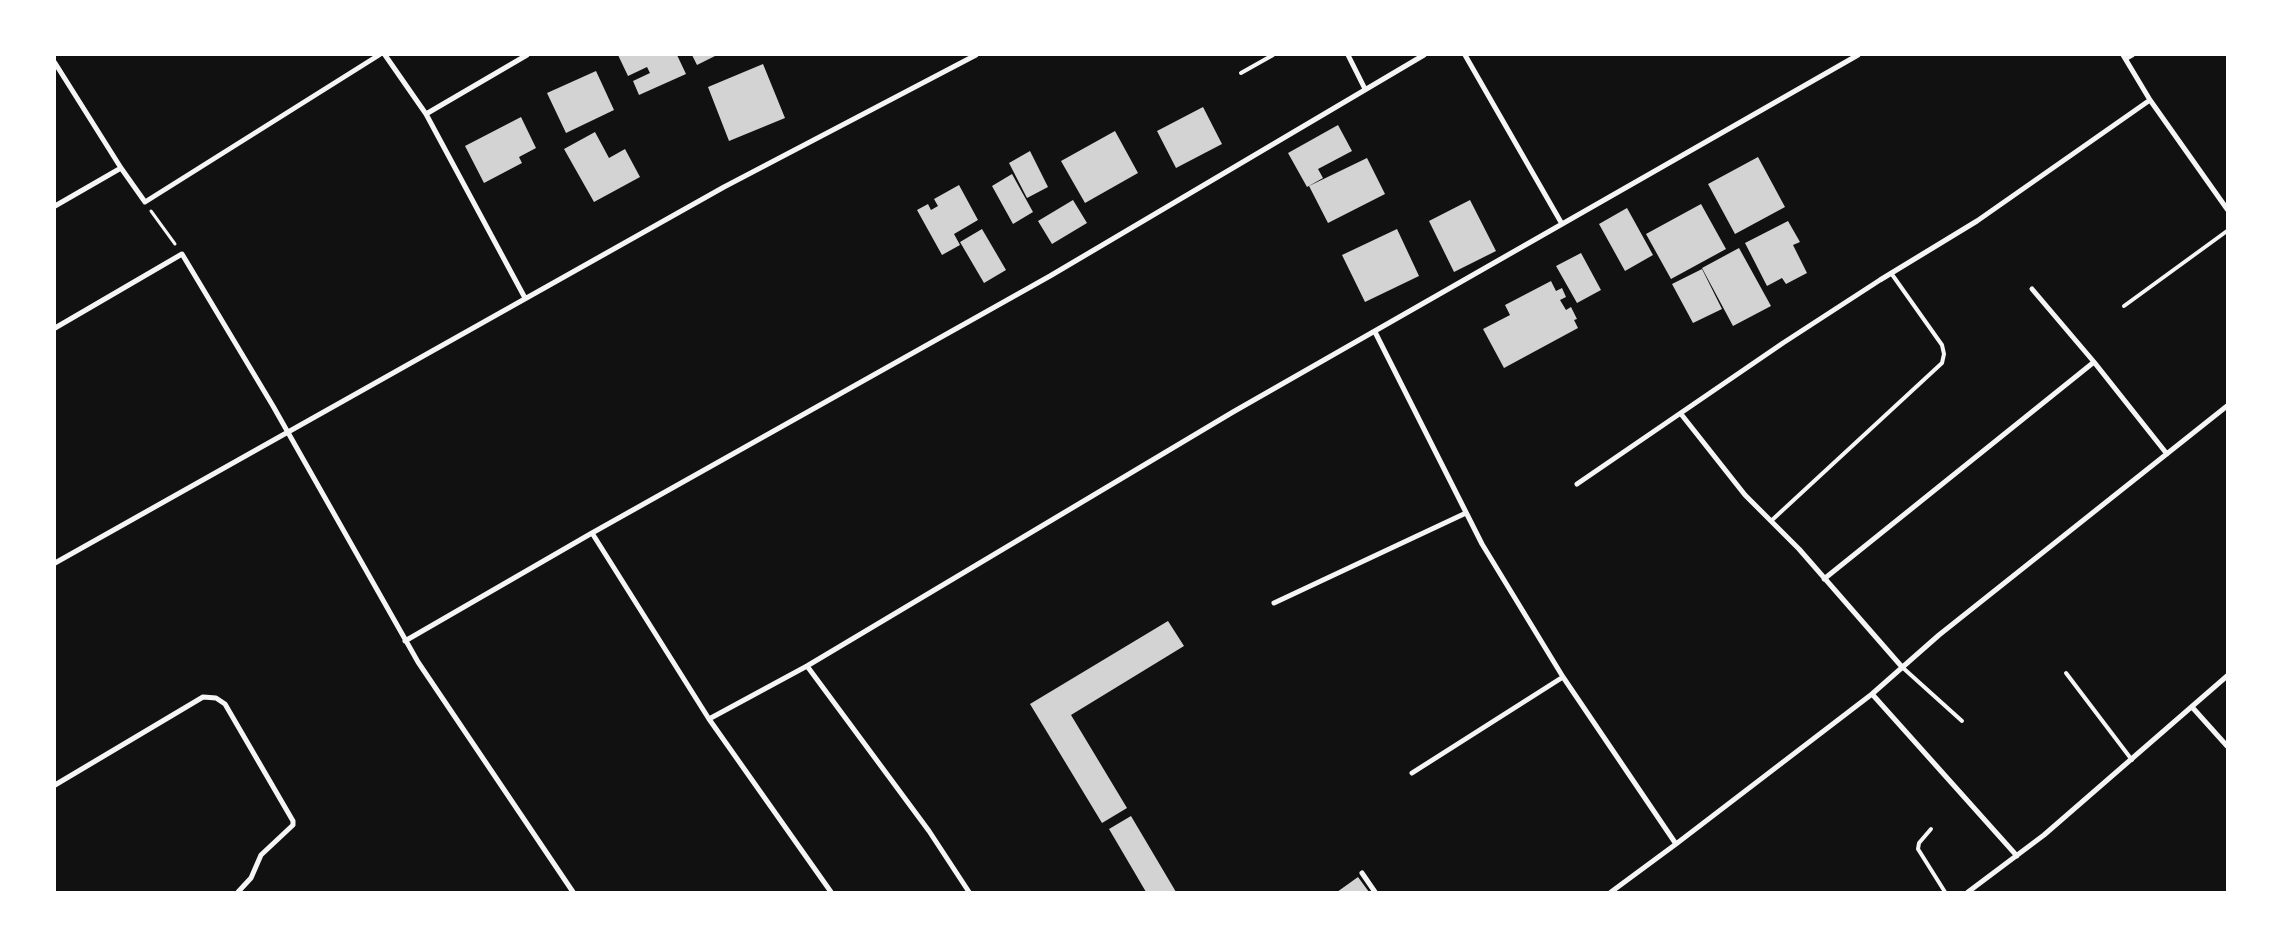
<!DOCTYPE html>
<style>
body{margin:0}
#map{position:relative;width:2282px;height:947px;overflow:hidden;background:#111;font-family:Manrope,sans-serif}
canvas{display:block}
.frame{position:absolute;inset:0;border:56px solid #fff;pointer-events:none}
</style>
<div id="map">
<canvas width="2282" height="947"></canvas>
<div class="frame"></div>
</div>
<script>
const c = document.querySelector('canvas').getContext('2d');
c.lineJoin = 'round';
function fillPath(path, color) {
  c.fillStyle = color;
  c.fill(path, 'evenodd');
}
function toPath(rows) {
  const path = new Path2D();
  for (const r of rows) {
    path.moveTo(r[0], r[1]);
    for (let i = 2; i < r.length; i += 2) path.lineTo(r[i], r[i + 1]);
  }
  return path;
}
function strokePath(path, color, width, dash) {
  c.strokeStyle = color;
  c.lineWidth = width;
  c.lineCap = dash ? 'butt' : 'round';
  c.setLineDash(dash || []);
  c.stroke(path);
}
const building = toPath([
 [618,55,677,55,686,74,639,95,633,81,650,73,647,67,628,76],
 [692,55,717,55,697,65],
 [763,64,785,118,729,141,708,87],
 [596,71,614,110,566,133,547,93],
 [1203,107,1222,144,1176,168,1157,131],
 [521,117,536,148,519,157,522,163,484,183,465,146],
 [1338,125,1352,151,1318,169,1323,178,1307,187,1288,153],
 [1115,131,1138,173,1085,203,1061,161],
 [595,132,609,158,625,149,640,177,594,202,564,149],
 [1030,151,1048,187,1027,198,1009,163],
 [1758,157,1785,207,1735,234,1708,184],
 [1367,158,1385,194,1328,223,1309,186],
 [1012,174,1033,212,1013,224,992,186],
 [959,185,978,220,954,234,960,245,942,255,917,210,928,204,931,210,938,206,934,199],
 [1073,200,1087,223,1052,244,1038,221],
 [1470,200,1496,251,1454,272,1429,221],
 [1701,204,1726,249,1671,279,1646,234],
 [1627,208,1653,255,1625,271,1599,224],
 [1788,221,1800,242,1793,245,1807,273,1786,284,1782,278,1767,286,1745,243],
 [982,229,1006,270,984,283,960,242],
 [1397,229,1419,276,1365,302,1342,255],
 [1739,248,1771,306,1733,326,1702,268],
 [1581,253,1601,290,1577,303,1556,266],
 [1702,269,1722,309,1693,323,1672,284],
 [1551,281,1556,291,1562,288,1566,297,1560,300,1566,310,1571,307,1577,319,1574,320,1578,328,1504,368,1483,329,1510,315,1505,305],
 [1168,621,1184,646,1071,715,1127,808,1102,823,1030,704],
 [1131,816,1176,892,1146,892,1109,829],
 [1358,877,1369,892,1337,892]
]);
const path = toPath([
 [151,211,175,244]
]);
const service = toPath([
 [2126,59,2133,55],
 [1241,73,1273,55],
 [2124,306,2227,231],
 [1771,521,1942,363,1944,354,1942,345,1891,273],
 [1902,667,1962,721],
 [2066,673,2132,760],
 [1931,829,1919,843,1918,849,1945,892]
]);
const minor = toPath([
 [385,55,426,114,527,55],
 [1348,55,1365,89],
 [1465,55,1562,224],
 [2123,55,2150,100,2227,209],
 [55,63,121,168,145,202,379,55],
 [426,114,525,298],
 [55,206,121,168],
 [2032,289,2094,362,2167,454],
 [55,328,182,254,273,406,418,662,573,892],
 [1375,332,1482,544,1563,677,1676,844],
 [1681,414,1745,495,1799,549,1902,667],
 [1577,484,1783,343,1880,280,1977,221,2150,100],
 [592,533,709,719,831,892],
 [55,563,724,187,976,55],
 [1824,579,2094,362],
 [1274,603,1466,513],
 [405,641,592,533,1050,276,1424,55],
 [807,666,929,831,969,892],
 [1872,694,2017,856],
 [2192,707,2227,746],
 [709,719,807,666,1233,412,1858,55],
 [1412,773,1563,677],
 [55,785,203,697,216,698,225,704,293,821,293,825,261,855,251,878,238,892],
 [1362,873,1375,892],
 [1611,892,1676,844,1872,694,1939,635,2227,406],
 [1968,892,2044,835,2227,676]
]);
fillPath(building, '#d3d3d3');
strokePath(path, '#f5f5f5', 3);
strokePath(service, '#f5f5f5', 4);
strokePath(minor, '#f5f5f5', 5);
</script>
